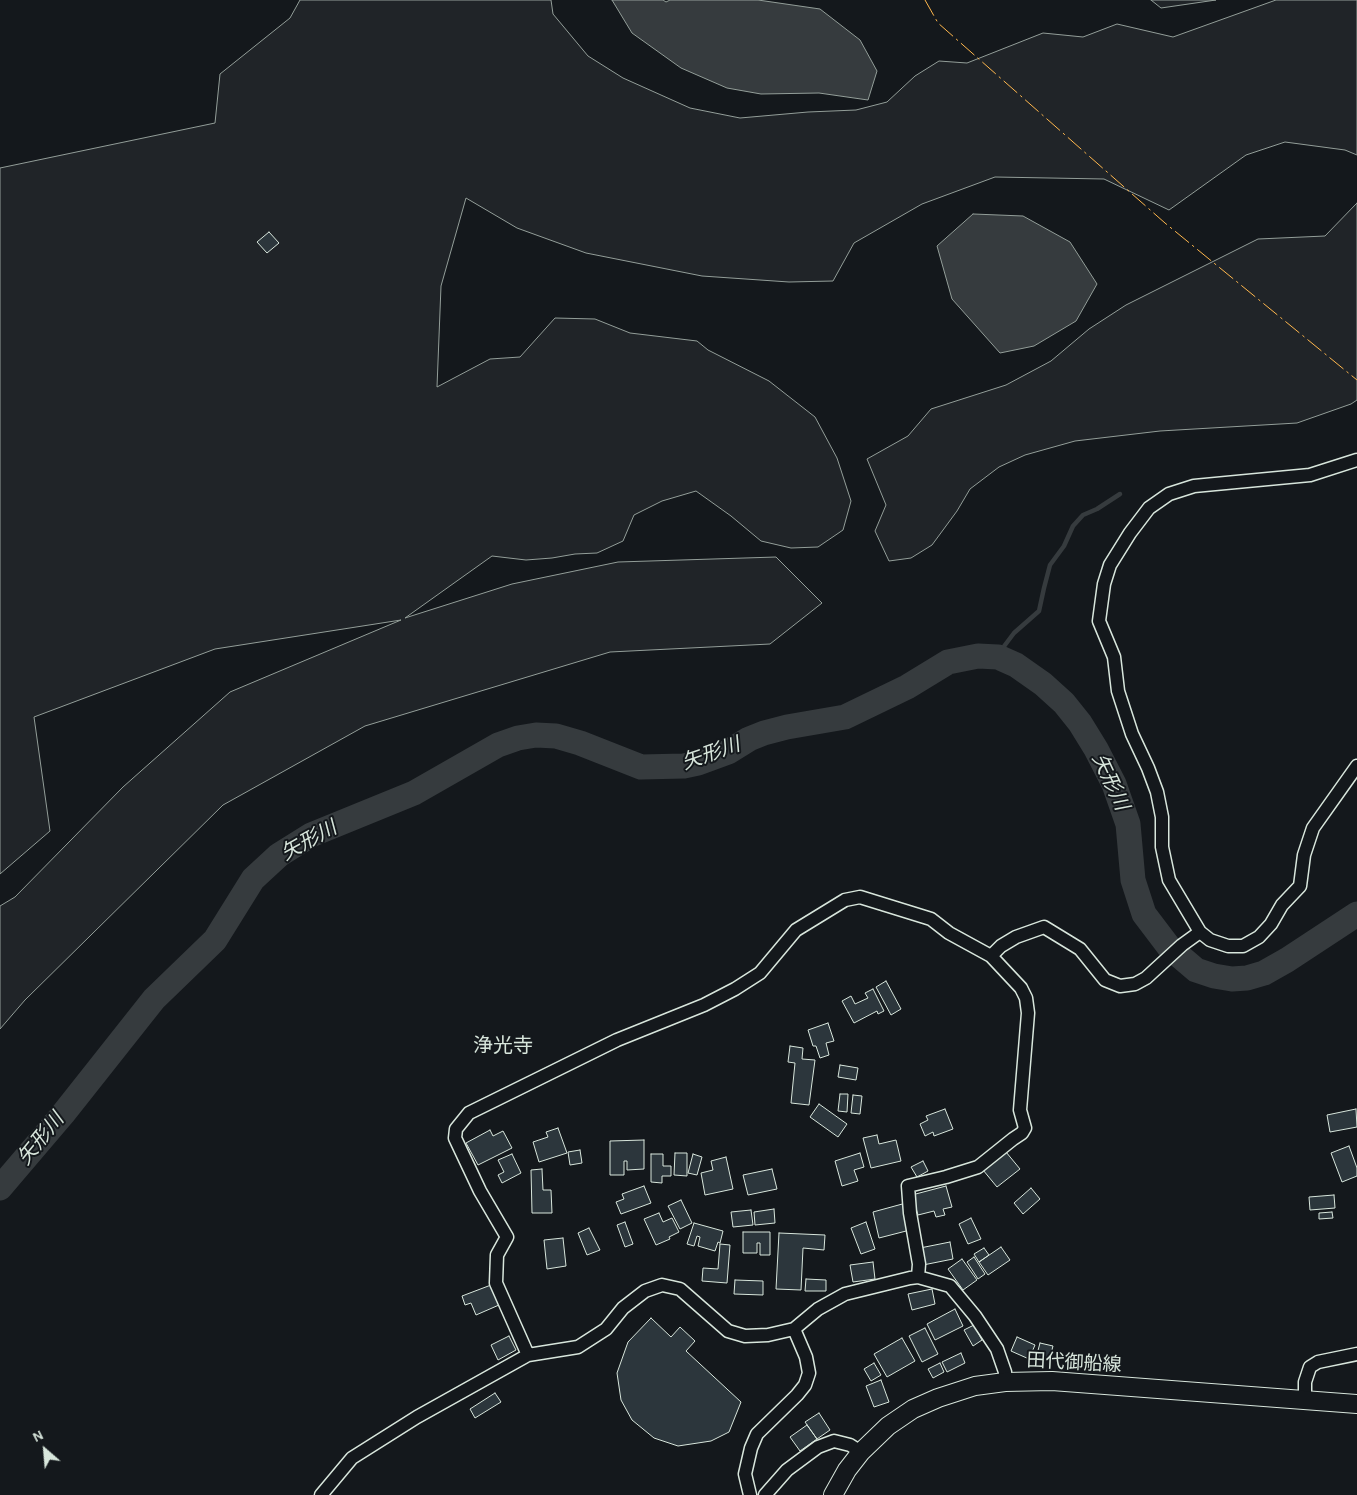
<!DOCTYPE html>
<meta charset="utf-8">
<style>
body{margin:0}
#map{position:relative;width:1357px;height:1495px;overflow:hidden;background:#14181c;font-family:Karla,sans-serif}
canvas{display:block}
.north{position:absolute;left:20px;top:1425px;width:50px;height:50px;-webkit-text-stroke:4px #14181c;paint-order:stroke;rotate:333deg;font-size:14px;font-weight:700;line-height:20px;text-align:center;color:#d8e6dc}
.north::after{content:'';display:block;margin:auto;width:18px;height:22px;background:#d8e6dc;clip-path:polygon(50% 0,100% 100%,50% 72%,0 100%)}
</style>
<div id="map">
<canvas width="1357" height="1495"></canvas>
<div class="north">N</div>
</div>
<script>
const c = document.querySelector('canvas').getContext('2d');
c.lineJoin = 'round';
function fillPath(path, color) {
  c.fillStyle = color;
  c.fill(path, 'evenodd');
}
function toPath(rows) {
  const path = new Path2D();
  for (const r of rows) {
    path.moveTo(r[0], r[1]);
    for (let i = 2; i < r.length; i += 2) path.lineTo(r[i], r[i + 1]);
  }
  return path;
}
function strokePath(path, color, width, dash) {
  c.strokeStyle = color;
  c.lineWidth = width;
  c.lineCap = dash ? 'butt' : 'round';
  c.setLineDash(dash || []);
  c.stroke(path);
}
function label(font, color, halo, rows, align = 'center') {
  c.font = font + ' Karla,"Noto Sans JP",sans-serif';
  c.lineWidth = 4;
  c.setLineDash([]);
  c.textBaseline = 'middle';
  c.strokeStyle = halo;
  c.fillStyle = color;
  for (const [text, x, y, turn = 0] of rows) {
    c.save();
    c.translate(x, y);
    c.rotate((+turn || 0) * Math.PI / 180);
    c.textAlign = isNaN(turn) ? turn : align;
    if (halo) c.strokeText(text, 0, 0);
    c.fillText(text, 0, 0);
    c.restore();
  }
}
const green = toPath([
 [300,0,551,0,553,14,588,56,623,78,690,108,740,118,808,112,856,110,887,102,915,76,939,61,967,63,1043,33,1083,37,1117,24,1173,37,1276,0,1357,0,1357,155,1345,150,1285,142,1246,155,1169,210,1104,179,995,177,922,204,854,243,833,281,789,282,702,276,586,253,517,228,466,198,441,286,437,387,490,359,520,357,555,318,595,319,630,333,697,341,708,350,769,381,815,417,837,458,851,501,843,530,818,547,791,548,761,541,731,516,696,491,662,501,634,515,623,541,597,553,575,554,552,558,526,560,492,556,405,618,512,584,618,562,776,557,822,603,770,644,610,652,365,726,223,805,25,1000,0,1029,0,906,15,897,123,787,230,692,401,620,215,649,34,717,50,831,0,874,0,168,215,123,220,74,290,18,300,0],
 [1151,0,1216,0,1161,8,1151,0],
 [1357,203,1357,400,1351,404,1297,423,1160,431,1075,441,1025,455,999,467,970,489,957,511,932,545,911,558,889,561,875,531,886,505,867,459,908,436,931,409,1006,385,1051,361,1089,329,1126,305,1258,239,1325,236,1357,203]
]);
const water = toPath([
 [612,0,663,0,666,2,670,0,758,0,820,9,860,40,877,71,868,100,819,93,761,94,727,88,681,68,632,33,612,0],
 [973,214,1023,216,1070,242,1097,284,1076,321,1034,346,1000,353,952,299,937,246,973,214]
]);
const stream = toPath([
 [998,657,1002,649,1014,633,1039,611,1044,588,1050,565,1064,546,1073,526,1083,515,1097,509,1120,494]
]);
const river = toPath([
 [0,1188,63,1114,154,999,215,940,253,879,279,855,311,835,414,793,498,745,518,738,536,735,556,736,580,743,641,767,684,766,698,763,728,752,749,739,764,733,787,727,845,717,907,687,948,662,978,656,998,657,1016,665,1043,684,1064,703,1080,723,1096,749,1114,784,1128,824,1133,880,1144,914,1169,947,1196,970,1214,976,1232,979,1247,978,1264,973,1287,960,1357,914]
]);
const building = toPath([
 [269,232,279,243,267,253,257,242,269,232],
 [886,981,901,1009,891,1015,876,987,886,981],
 [873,989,884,1011,878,1014,877,1011,854,1023,842,1001,851,996,855,1004,868,998,865,993,873,989],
 [828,1023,834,1041,826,1043,829,1055,820,1058,816,1046,813,1046,808,1030,828,1023],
 [790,1046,803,1048,802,1059,815,1060,809,1105,791,1103,795,1063,788,1062,790,1046],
 [840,1065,858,1068,856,1080,838,1077,840,1065],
 [840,1094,848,1094,847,1112,838,1111,840,1094],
 [853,1095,862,1096,860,1114,851,1113,853,1095],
 [819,1104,847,1124,838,1137,810,1117,819,1104],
 [945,1109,953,1129,934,1136,933,1132,925,1136,920,1124,928,1120,926,1116,945,1109],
 [1356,1109,1357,1127,1330,1132,1327,1115,1356,1109],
 [558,1128,567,1153,539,1162,533,1142,548,1137,546,1132,558,1128],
 [490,1130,493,1136,503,1131,512,1148,478,1165,466,1143,490,1130],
 [877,1135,879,1144,896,1140,901,1161,871,1168,863,1138,877,1135],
 [644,1140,644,1169,627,1170,627,1161,624,1161,624,1175,610,1175,610,1141,644,1140],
 [1349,1146,1357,1168,1357,1176,1342,1182,1331,1153,1349,1146],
 [580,1150,582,1163,570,1165,568,1152,580,1150],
 [1006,1152,1020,1169,997,1187,983,1170,1006,1152],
 [675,1153,687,1153,687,1176,674,1175,675,1153],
 [860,1153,864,1167,854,1170,858,1181,842,1186,835,1161,860,1153],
 [512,1154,521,1173,502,1183,498,1175,504,1172,498,1160,512,1154],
 [651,1154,663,1154,663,1166,671,1166,671,1176,662,1176,662,1183,651,1182,651,1154],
 [693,1154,702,1157,697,1175,688,1173,693,1154],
 [726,1157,733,1189,705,1195,701,1173,713,1170,711,1161,726,1157],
 [923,1161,928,1171,917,1177,911,1167,923,1161],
 [542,1169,543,1190,551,1190,552,1213,532,1213,531,1170,542,1169],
 [772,1169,777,1189,748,1195,743,1175,772,1169],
 [644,1186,651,1203,621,1214,616,1202,624,1199,622,1194,644,1186],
 [946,1186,952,1207,943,1209,945,1215,936,1217,934,1211,918,1215,912,1195,946,1186],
 [1031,1188,1040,1199,1023,1214,1014,1203,1031,1188],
 [1334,1195,1335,1208,1310,1210,1309,1197,1334,1195],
 [681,1200,692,1223,680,1229,668,1206,681,1200],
 [906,1203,910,1230,879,1238,873,1212,906,1203],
 [774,1209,775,1223,755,1225,754,1212,774,1209],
 [751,1210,753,1225,733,1227,731,1212,751,1210],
 [1332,1212,1333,1218,1319,1219,1319,1213,1332,1212],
 [659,1213,663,1222,672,1218,679,1232,669,1237,670,1239,656,1245,644,1219,659,1213],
 [971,1218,981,1239,968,1244,959,1224,971,1218],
 [625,1222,633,1244,625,1247,617,1225,625,1222],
 [866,1222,875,1249,861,1254,851,1228,866,1222],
 [694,1223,723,1231,720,1243,718,1242,715,1251,698,1246,700,1237,697,1236,694,1246,687,1244,694,1223],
 [589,1228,600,1250,587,1255,578,1233,589,1228],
 [743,1232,770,1232,770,1255,760,1255,760,1243,757,1243,757,1253,743,1253,743,1232],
 [779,1233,825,1235,824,1250,803,1248,801,1290,776,1289,779,1233],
 [563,1238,566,1266,547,1269,544,1240,563,1238],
 [950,1242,953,1259,923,1265,920,1248,950,1242],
 [720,1244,730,1245,727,1283,702,1281,703,1268,718,1269,720,1244],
 [1001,1247,1010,1260,988,1275,979,1262,1001,1247],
 [984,1248,989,1255,979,1262,974,1254,984,1248],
 [974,1257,985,1274,978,1279,967,1262,974,1257],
 [962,1259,977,1280,963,1290,948,1269,962,1259],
 [873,1262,875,1279,853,1282,850,1265,873,1262],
 [806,1279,826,1280,826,1291,805,1291,806,1279],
 [735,1280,763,1281,763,1295,734,1294,735,1280],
 [491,1285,499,1305,476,1315,471,1303,465,1305,462,1296,491,1285],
 [932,1289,935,1304,912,1310,908,1294,932,1289],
 [955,1309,963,1326,935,1340,927,1324,955,1309],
 [651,1318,671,1337,680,1327,695,1341,686,1351,741,1402,729,1432,711,1441,678,1446,654,1438,632,1420,621,1400,617,1373,628,1342,651,1318],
 [974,1325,982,1340,973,1346,964,1330,974,1325],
 [925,1328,938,1354,922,1362,909,1336,925,1328],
 [509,1336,516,1350,498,1360,491,1345,509,1336],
 [1017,1337,1035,1345,1029,1359,1011,1351,1017,1337],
 [902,1338,915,1361,887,1377,874,1354,902,1338],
 [1040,1343,1053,1346,1049,1361,1036,1358,1040,1343],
 [961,1353,965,1363,947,1372,942,1362,961,1353],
 [874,1363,881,1375,871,1381,864,1369,874,1363],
 [940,1363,944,1372,933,1378,928,1369,940,1363],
 [881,1380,889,1402,874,1407,866,1386,881,1380],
 [495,1393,501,1402,475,1418,470,1409,495,1393],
 [819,1413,830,1430,817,1439,805,1422,819,1413],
 [807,1425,817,1439,800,1451,790,1437,807,1425]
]);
const street = toPath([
 [1357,460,1310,475,1194,486,1169,494,1149,508,1130,533,1110,565,1104,584,1099,621,1114,657,1118,691,1132,734,1148,768,1157,792,1162,817,1162,847,1169,880,1200,932,1210,940,1228,946,1243,946,1259,937,1271,924,1282,905,1300,886,1304,855,1313,828,1357,766],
 [991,956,1001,946,1016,937,1044,927,1080,949,1105,980,1120,986,1135,984,1146,978,1182,945,1200,932],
 [528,1355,496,1283,497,1255,507,1237,480,1191,455,1138,456,1129,469,1113,617,1040,704,1005,735,989,760,973,796,930,845,900,860,897,931,919,949,933,991,956,1021,988,1026,998,1028,1013,1020,1110,1025,1128,1022,1133,1013,1139,978,1167,946,1177,908,1186,910,1213,919,1264,918,1277],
 [1305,1400,1305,1382,1310,1367,1318,1362,1357,1354],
 [321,1495,352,1458,417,1417,528,1355,578,1347,606,1329,623,1308,645,1291,662,1285,680,1289,728,1331,745,1336,768,1335,794,1329,818,1309,845,1294,910,1278,918,1277,950,1286,975,1316,997,1349,1005,1372,1005,1382],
 [750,1495,745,1474,751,1448,757,1434,797,1395,805,1385,809,1373,806,1357,794,1329],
 [765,1495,787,1470,818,1447,834,1441,850,1445,861,1452]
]);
const secondary = toPath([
 [833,1495,847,1470,861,1452,888,1426,913,1409,938,1398,975,1386,1005,1382,1052,1381,1357,1404]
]);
const power = toPath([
 [925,0,938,23,1165,223,1357,380]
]);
const streetNames = [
 ["田代御船線",1074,1363,3]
];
const waterNames = [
 ["矢形川",711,754,-19],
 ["矢形川",1110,782,65],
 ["矢形川",309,841,-29],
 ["矢形川",41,1139,-51]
];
const neighbourhoodNames = [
 ["浄光寺",503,1046]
];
fillPath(green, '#202428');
strokePath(green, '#939e99', 1);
fillPath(water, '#363b3e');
strokePath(water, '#939e99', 1);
strokePath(stream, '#363b3e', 4.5);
strokePath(river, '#363b3e', 25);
fillPath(building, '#2c363c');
strokePath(building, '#d8e6dc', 1);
strokePath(street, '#d8e6dc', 15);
strokePath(secondary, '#d8e6dc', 20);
strokePath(street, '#14181c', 12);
strokePath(secondary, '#14181c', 18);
strokePath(power, '#ffb74d', 1, [18, 4, 2.5, 4]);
label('19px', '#d8e6dc', '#14181c', streetNames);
label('italic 20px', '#d8e6dc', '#14181c', waterNames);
label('20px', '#d8e6dc', '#14181c', neighbourhoodNames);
</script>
